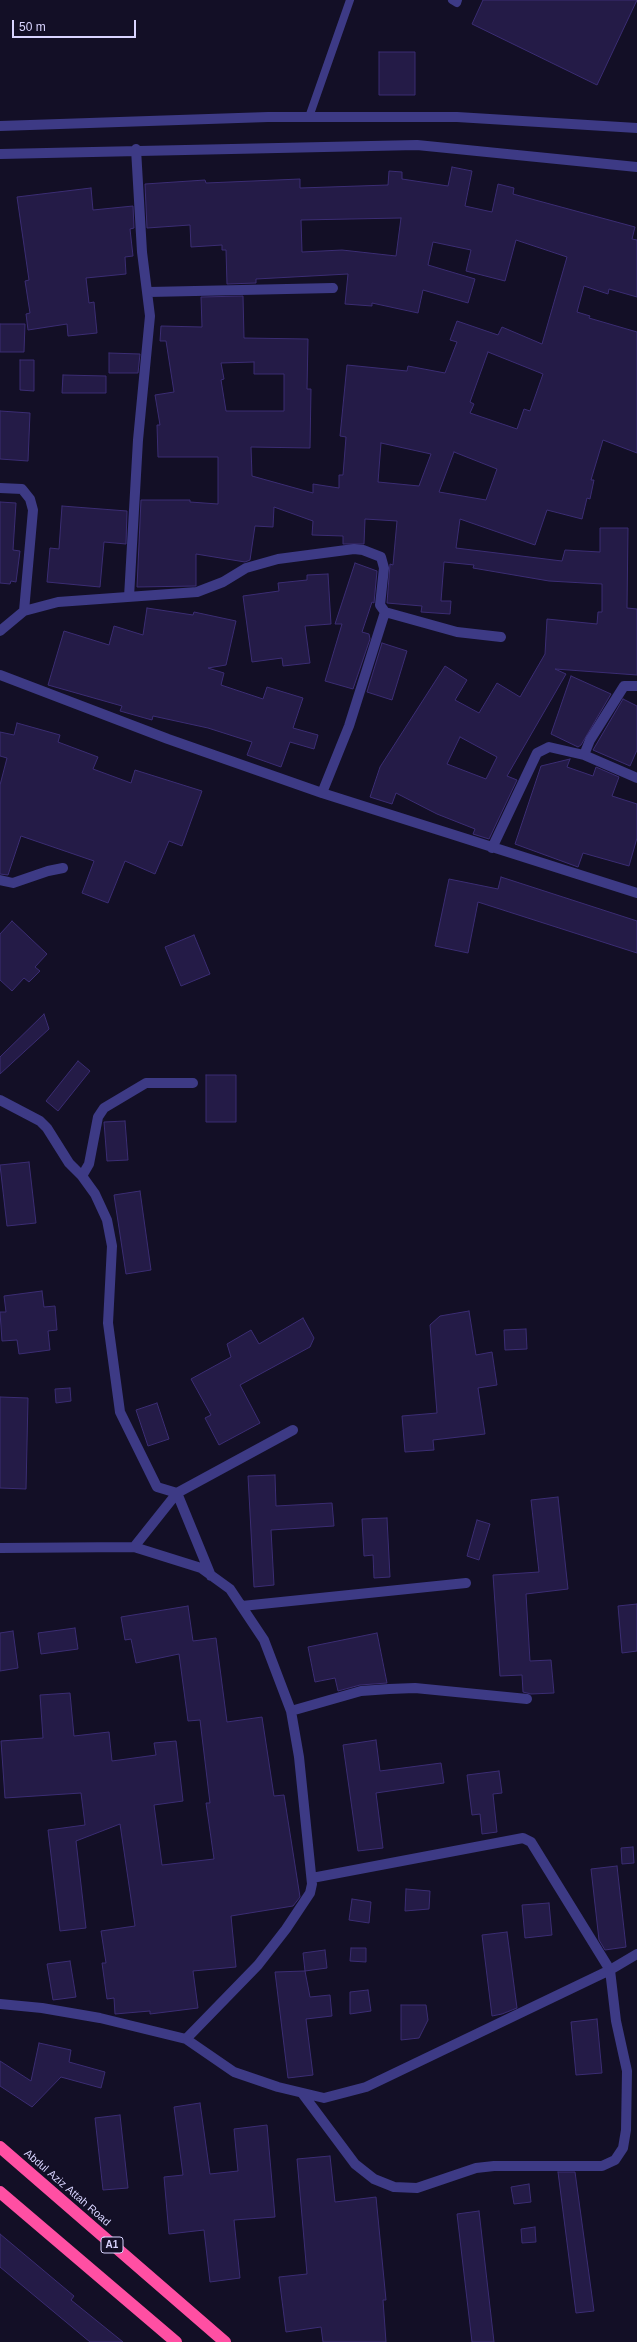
<!DOCTYPE html>
<style>
body{margin:0}
#map{position:relative;width:637px;height:2342px;overflow:hidden;background:#130f26;font-family:Helvetica,sans-serif}
canvas{display:block}
.scale{position:absolute;left:12px;top:20px;width:124px;height:18px;box-sizing:border-box;border:2px solid #d9d4ff;border-top:0;padding-left:5px;font-size:12px;line-height:14px;white-space:nowrap;color:#d9d4ff;-webkit-text-stroke:3px #130f26;paint-order:stroke}
</style>
<div id="map">
<canvas width="637" height="2342"></canvas>
<div class="scale">50 m</div>
</div>
<script>
const c = document.querySelector('canvas').getContext('2d');
c.lineJoin = 'round';
function fillPath(path, color) {
  c.fillStyle = color;
  c.fill(path, 'evenodd');
}
function toPath(rows) {
  const path = new Path2D();
  for (const r of rows) {
    path.moveTo(r[0], r[1]);
    for (let i = 2; i < r.length; i += 2) path.lineTo(r[i], r[i + 1]);
  }
  return path;
}
function strokePath(path, color, width, dash) {
  c.strokeStyle = color;
  c.lineWidth = width;
  c.lineCap = dash ? 'butt' : 'round';
  c.setLineDash(dash || []);
  c.stroke(path);
}
function label(font, color, halo, rows, align = 'center') {
  c.font = font + ' Helvetica,sans-serif';
  c.lineWidth = 3;
  c.setLineDash([]);
  c.textBaseline = 'middle';
  c.strokeStyle = halo;
  c.fillStyle = color;
  for (const [text, x, y, turn = 0] of rows) {
    c.save();
    c.translate(x, y);
    c.rotate((+turn || 0) * Math.PI / 180);
    c.textAlign = isNaN(turn) ? turn : align;
    if (halo) c.strokeText(text, 0, 0);
    c.fillText(text, 0, 0);
    c.restore();
  }
}
const building = toPath([
 [483,0,637,0,597,85,472,24,483,0],
 [379,52,415,52,415,95,379,95,379,52],
 [452,167,472,171,465,206,492,212,498,184,514,188,513,194,635,227,632,239,637,240,637,297,609,289,608,294,584,286,577,312,590,316,589,318,637,332,637,453,603,440,591,480,594,480,590,499,587,498,582,519,547,510,535,545,460,519,456,548,562,561,565,550,600,552,600,528,628,528,627,608,637,609,637,675,555,669,566,674,507,776,517,780,489,839,473,834,475,829,437,814,396,793,392,804,370,797,380,767,445,666,467,680,455,700,479,713,497,683,520,697,545,654,547,619,597,624,598,612,602,612,602,584,549,581,473,568,474,565,444,562,441,601,451,601,450,614,421,612,422,606,387,603,390,564,393,565,397,521,365,519,364,544,343,544,343,536,312,535,313,521,274,507,273,527,255,526,250,560,245,562,196,554,196,586,137,587,141,500,190,500,190,502,218,504,218,457,158,457,157,425,160,425,155,395,174,392,166,341,160,341,161,326,202,327,201,297,243,296,244,338,308,339,307,389,311,389,310,448,251,447,252,476,313,493,313,484,339,488,339,475,343,475,346,437,340,436,347,365,407,371,408,366,445,373,457,342,450,340,457,321,498,335,502,327,542,344,567,257,516,240,505,281,466,271,471,250,433,242,428,265,475,279,468,303,423,290,418,313,372,303,372,306,345,304,348,274,256,279,256,283,227,284,226,250,222,250,222,245,191,247,190,225,147,228,145,184,205,180,206,183,300,179,300,188,388,185,389,171,402,172,402,179,448,186,452,167],
 [401,218,396,256,342,250,302,252,301,220,401,218],
 [488,352,543,374,530,411,524,409,517,429,470,413,474,404,470,402,488,352],
 [254,362,254,374,284,374,284,411,226,411,221,380,224,379,221,363,254,362],
 [381,443,431,454,419,486,378,482,381,443],
 [454,452,497,469,486,500,439,492,454,452],
 [460,737,497,757,486,779,447,764,460,737],
 [91,188,93,210,133,206,134,228,130,229,133,256,125,257,126,274,86,278,89,303,94,302,97,333,68,336,67,324,28,330,26,314,30,313,25,281,29,280,17,197,91,188],
 [0,324,25,324,24,352,0,352,0,324],
 [109,353,140,354,138,373,109,373,109,353],
 [20,360,34,360,34,391,20,390,20,360],
 [63,375,106,376,106,393,62,393,63,375],
 [0,411,30,413,28,461,0,459,0,411],
 [0,502,16,503,13,550,20,551,16,582,11,581,10,584,0,583,0,502],
 [62,506,127,511,126,544,104,542,100,587,47,582,50,548,59,549,62,506],
 [355,563,377,571,374,603,372,602,362,632,369,634,370,639,353,689,325,681,342,624,335,624,355,563],
 [328,574,331,624,305,626,310,663,283,666,282,658,252,662,243,596,279,591,278,583,307,580,307,575,328,574],
 [147,608,193,615,194,612,236,621,226,665,208,668,224,673,221,685,263,699,267,687,303,698,293,728,318,735,314,749,290,742,281,767,247,755,252,742,208,728,153,716,152,720,120,711,122,706,48,685,64,631,109,645,114,626,143,635,147,608],
 [382,643,407,651,392,700,367,692,382,643],
 [571,676,611,694,581,745,578,747,551,734,571,676],
 [623,699,637,706,637,750,630,766,593,750,623,699],
 [17,723,60,735,58,742,98,757,93,769,131,783,135,770,202,791,182,846,169,841,155,874,125,861,108,903,82,893,94,861,21,836,8,875,0,874,0,785,7,758,0,756,0,732,14,735,17,723],
 [570,759,567,767,593,776,596,767,619,777,612,796,637,804,637,838,629,866,583,853,578,867,515,844,541,766,570,759],
 [501,877,637,921,637,953,478,902,468,953,435,946,449,879,498,889,501,877],
 [12,921,47,954,35,967,40,971,29,982,24,978,12,991,0,980,0,934,12,921],
 [194,935,210,974,181,986,165,947,194,935],
 [44,1014,49,1029,0,1074,0,1057,44,1014],
 [78,1061,90,1071,58,1111,46,1101,78,1061],
 [206,1075,236,1075,236,1122,206,1122,206,1075],
 [125,1121,128,1160,107,1161,104,1122,125,1121],
 [29,1162,36,1223,7,1226,0,1165,29,1162],
 [140,1191,151,1270,126,1274,114,1195,140,1191],
 [42,1291,44,1307,55,1306,57,1330,48,1331,50,1350,19,1354,17,1340,2,1341,0,1312,6,1312,4,1296,42,1291],
 [469,1311,476,1355,492,1352,497,1385,478,1388,485,1434,433,1440,434,1450,405,1452,402,1416,437,1413,430,1325,440,1316,469,1311],
 [303,1318,314,1338,310,1347,240,1385,260,1423,219,1445,205,1418,211,1415,191,1379,231,1357,227,1344,251,1330,259,1344,303,1318],
 [526,1329,527,1349,505,1350,504,1330,526,1329],
 [70,1388,71,1401,56,1403,55,1389,70,1388],
 [0,1397,28,1398,26,1489,0,1488,0,1397],
 [157,1403,169,1439,148,1446,136,1410,157,1403],
 [275,1475,276,1506,332,1503,334,1526,271,1530,274,1585,254,1587,248,1476,275,1475],
 [558,1497,568,1589,526,1594,530,1661,551,1660,554,1693,531,1694,523,1692,522,1675,500,1676,493,1575,539,1572,531,1500,558,1497],
 [387,1518,390,1577,374,1578,373,1555,364,1556,362,1519,387,1518],
 [477,1520,490,1524,479,1560,467,1556,477,1520],
 [637,1604,637,1651,622,1653,618,1606,637,1604],
 [188,1606,193,1641,216,1638,227,1722,262,1717,274,1796,284,1795,300,1897,293,1906,231,1916,236,1967,193,1971,198,2008,150,2014,150,2011,115,2014,114,1998,107,1999,102,1963,106,1963,101,1931,135,1926,120,1824,76,1841,86,1928,60,1931,48,1830,85,1825,81,1793,5,1798,1,1741,43,1738,40,1695,70,1693,74,1736,109,1732,112,1761,156,1755,154,1743,176,1741,183,1801,154,1805,162,1865,214,1859,206,1803,210,1803,200,1720,188,1721,179,1654,136,1663,131,1639,125,1640,121,1617,188,1606],
 [75,1628,78,1649,41,1654,38,1633,75,1628],
 [13,1631,18,1668,0,1671,0,1633,13,1631],
 [377,1633,387,1683,360,1685,338,1691,335,1678,315,1682,308,1647,377,1633],
 [376,1740,380,1771,441,1763,444,1783,376,1793,383,1848,358,1851,343,1745,376,1740],
 [499,1771,502,1793,493,1794,497,1832,482,1834,480,1814,472,1815,467,1775,499,1771],
 [633,1847,634,1863,622,1864,621,1848,633,1847],
 [617,1866,626,1947,605,1950,599,1940,591,1869,617,1866],
 [406,1889,430,1891,429,1909,405,1911,406,1889],
 [352,1899,371,1902,369,1923,349,1920,352,1899],
 [549,1903,552,1935,525,1938,522,1905,549,1903],
 [507,1932,517,2008,502,2014,492,2016,482,1935,507,1932],
 [351,1948,366,1948,366,1962,350,1961,351,1948],
 [325,1950,327,1968,305,1971,303,1953,325,1950],
 [70,1961,76,1997,53,2000,47,1964,70,1961],
 [305,1971,310,1997,330,1995,332,2016,306,2019,313,2075,288,2078,275,1972,305,1971],
 [368,1990,371,2011,350,2014,350,1992,368,1990],
 [401,2005,426,2005,428,2020,419,2038,401,2040,401,2005],
 [597,2019,602,2073,576,2075,571,2022,597,2019],
 [39,2043,71,2050,69,2062,105,2072,101,2088,61,2077,32,2107,0,2086,0,2061,31,2081,39,2043],
 [200,2103,210,2174,238,2171,234,2129,267,2125,275,2217,234,2220,240,2278,210,2282,204,2230,169,2234,164,2177,183,2175,174,2107,200,2103],
 [120,2115,128,2188,103,2190,95,2118,120,2115],
 [330,2156,335,2202,376,2197,386,2300,383,2300,386,2342,323,2342,321,2327,286,2332,279,2277,307,2274,297,2159,330,2156],
 [558,2172,575,2172,594,2311,576,2313,558,2172],
 [529,2184,531,2202,514,2204,511,2187,529,2184],
 [479,2211,494,2342,472,2342,457,2214,479,2211],
 [535,2227,536,2242,522,2243,521,2229,535,2227],
 [0,2234,74,2296,71,2300,123,2342,90,2342,0,2267,0,2234]
]);
const lane = toPath([
 [452,0,457,3,458,0],
 [309,117,350,0]
]);
const street = toPath([
 [0,126,268,117,457,117,637,128],
 [0,154,417,145,637,167],
 [149,292,333,288],
 [0,488,22,489,30,499,33,510,24,611],
 [129,597,138,440,150,316,142,252,136,149],
 [0,631,24,611,58,602,197,592,223,582,246,568,278,559,354,549,363,550,381,557,384,568,380,605,385,612,457,632,501,637],
 [0,675,168,739,322,793,637,893],
 [584,755,637,778],
 [322,793,349,726,385,612],
 [492,848,537,753,549,747,584,755,590,740,624,686,637,686],
 [0,880,13,883,48,871,63,868],
 [0,1100,40,1121,47,1128,69,1163,82,1176,95,1194,107,1220,112,1246,108,1323,120,1412,157,1487,177,1493],
 [82,1176,89,1164,98,1117,104,1108,146,1083,193,1083],
 [177,1493,211,1576],
 [134,1547,177,1493,293,1430],
 [0,1548,134,1547,201,1568,230,1589,264,1640,291,1711,299,1757,312,1884,310,1893,286,1929,258,1965,186,2039],
 [242,1606,466,1583],
 [291,1711,361,1691,389,1689,415,1688,527,1699],
 [0,2004,42,2008,100,2018,186,2039,234,2072,278,2087,324,2098,366,2087,610,1970,637,1954],
 [302,2093,355,2164,374,2179,394,2187,417,2188,476,2168,494,2166,602,2166,615,2160,623,2148,626,2130,627,2071,616,2021,610,1970,531,1842,523,1838,312,1878]
]);
const highway = toPath([
 [0,2147,225,2342],
 [0,2192,176,2342]
]);
const shields = [
 [112,2245,22]
];
const shieldNames = [
 ["A1",112,2245]
];
const streetNames = [
 ["Abdul Aziz Attah Road",67,2188,41]
];
fillPath(building, '#241b47');
strokePath(building, '#3b2d73', 1);
strokePath(lane, '#3d3a85', 8);
strokePath(street, '#3d3a85', 10);
strokePath(highway, '#ff4fa3', 12);
for (const [x, y, w] of shields) {
  const box = new Path2D();
  box.roundRect(x - w / 2, y - 8, w, 16, 3);
  c.fillStyle = '#130f26';
  c.fill(box);
  strokePath(box, '#d9d4ff', 1);
}
label('bold 10px', '#d9d4ff', null, shieldNames);
label('11px', '#d9d4ff', '#130f26', streetNames);
</script>
